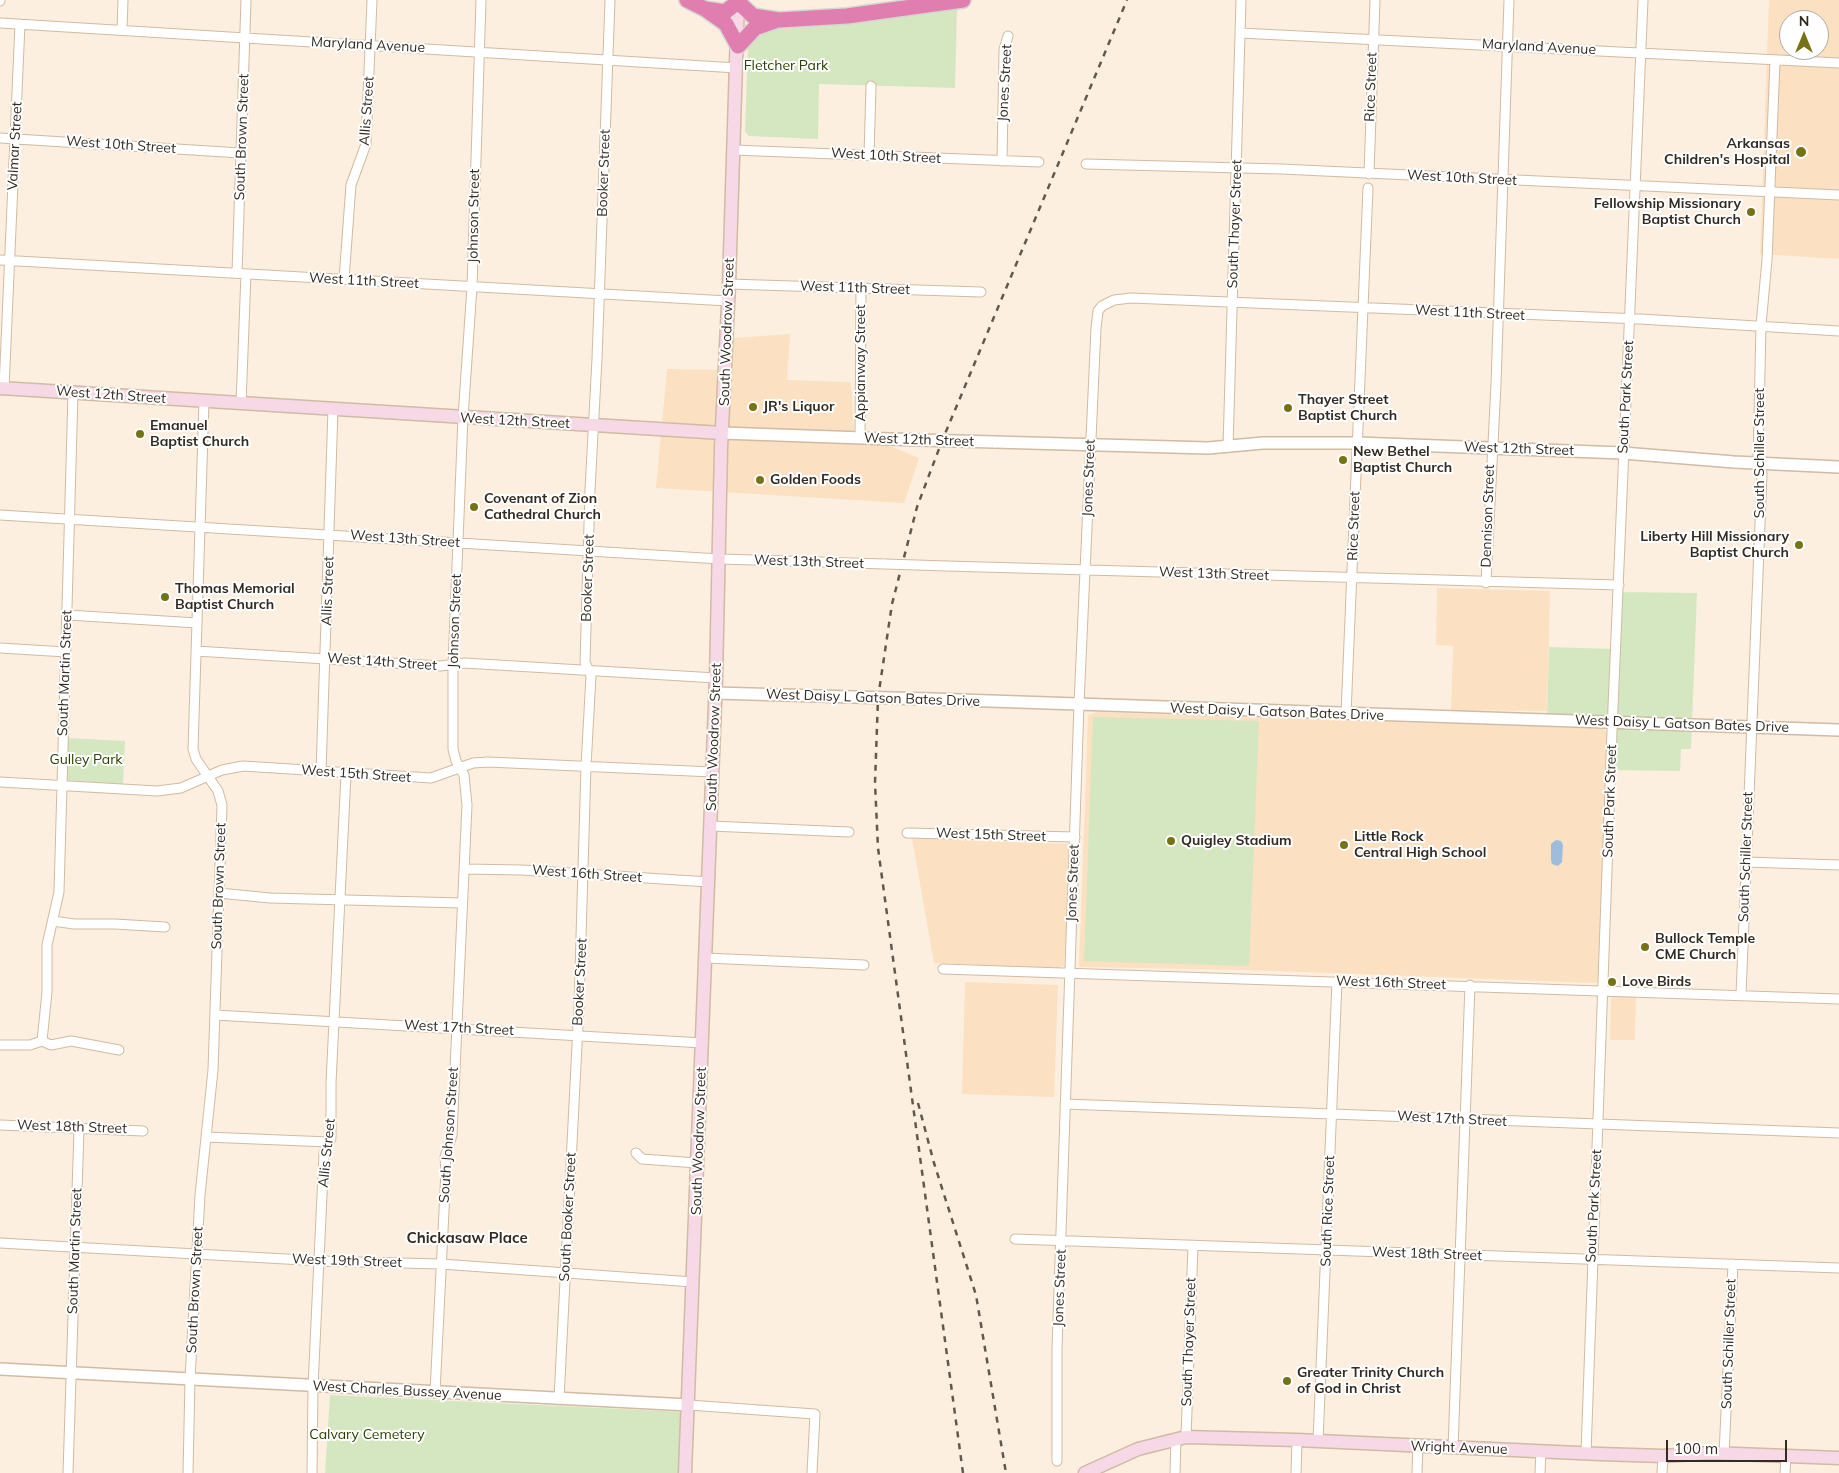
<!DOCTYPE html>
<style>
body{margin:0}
#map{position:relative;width:1839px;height:1473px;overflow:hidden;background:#fcefe0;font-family:Mulish,sans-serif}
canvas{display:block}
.north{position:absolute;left:1779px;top:10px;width:50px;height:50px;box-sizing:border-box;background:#fff;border:1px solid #adaaa7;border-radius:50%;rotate:0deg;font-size:14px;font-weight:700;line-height:20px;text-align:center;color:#332b22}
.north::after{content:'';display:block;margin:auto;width:18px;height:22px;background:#767316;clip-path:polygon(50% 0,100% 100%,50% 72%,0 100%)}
.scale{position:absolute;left:1666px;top:1440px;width:121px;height:22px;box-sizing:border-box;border:2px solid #332b22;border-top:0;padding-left:6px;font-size:15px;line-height:18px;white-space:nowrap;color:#332b22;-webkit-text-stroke:4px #fff;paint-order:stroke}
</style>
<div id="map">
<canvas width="1839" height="1473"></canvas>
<div class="north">N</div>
<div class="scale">100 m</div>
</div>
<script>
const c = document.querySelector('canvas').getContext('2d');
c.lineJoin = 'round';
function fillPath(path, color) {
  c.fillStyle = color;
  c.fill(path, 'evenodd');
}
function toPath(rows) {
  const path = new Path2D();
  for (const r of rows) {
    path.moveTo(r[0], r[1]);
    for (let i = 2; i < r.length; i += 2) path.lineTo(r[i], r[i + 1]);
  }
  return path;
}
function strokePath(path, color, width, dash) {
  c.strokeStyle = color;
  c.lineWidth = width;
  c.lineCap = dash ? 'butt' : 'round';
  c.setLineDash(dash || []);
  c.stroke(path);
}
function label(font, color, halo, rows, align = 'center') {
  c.font = font + ' Mulish,sans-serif';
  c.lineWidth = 4;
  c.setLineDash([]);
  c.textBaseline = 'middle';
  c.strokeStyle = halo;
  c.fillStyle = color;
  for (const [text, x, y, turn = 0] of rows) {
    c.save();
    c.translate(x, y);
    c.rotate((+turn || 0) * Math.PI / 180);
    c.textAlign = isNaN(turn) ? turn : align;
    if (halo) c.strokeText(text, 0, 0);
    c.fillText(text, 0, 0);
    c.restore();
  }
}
const built = toPath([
 [1769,0,1839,0,1839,259,1760,254],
 [1789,20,1819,20,1819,50,1789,50],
 [790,334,787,380,851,382,854,431,919,458,904,503,656,488,667,369,731,370,733,338],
 [1437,588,1550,591,1547,711,1451,710,1453,646,1436,645],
 [1098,712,1545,727,1547,720,1549,727,1603,729,1607,732,1607,744,1598,982,1595,983,1248,970,1079,967,1088,715],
 [912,838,1068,844,1068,909,1064,966,1058,968,934,963],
 [965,982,1058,985,1054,1097,962,1094],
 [1613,996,1636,997,1635,1040,1610,1040,1611,999]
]);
const green = toPath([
 [957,8,955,88,819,84,818,139,749,136,745,132,748,44,765,30,811,27],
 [1619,592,1697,593,1691,749,1681,749,1680,771,1611,770,1612,722,1547,720,1549,647,1616,649],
 [1093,717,1259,721,1249,966,1084,961],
 [66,738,125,741,123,784,65,780],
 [330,1395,684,1412,679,1473,325,1473]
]);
const water = toPath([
 [1556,840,1561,841,1563,845,1562,862,1558,866,1552,864,1551,860,1551,844]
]);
const minor = toPath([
 [0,1,0,0],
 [0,23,737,68],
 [122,30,123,0],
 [1240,33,1839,63],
 [0,138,241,153],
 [734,150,1039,162],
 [869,155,871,86],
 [1002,161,1004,50,1008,36],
 [1086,164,1281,169,1839,195],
 [1369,174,1375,0],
 [0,260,728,301],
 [237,273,246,0],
 [344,279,351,185,366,144,372,0],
 [729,284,981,292],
 [4,388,20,24],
 [241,404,246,274],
 [860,438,861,288],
 [1228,447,1241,0],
 [0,515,720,559,885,564],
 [947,566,1619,585],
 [1486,583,1496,384,1509,0],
 [68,615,197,623],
 [0,648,66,652],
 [196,651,440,666,464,663,716,678],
 [1346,714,1368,188],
 [321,772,333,409],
 [0,782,157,791,181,788,222,770,243,766,431,778,473,763,488,762,713,772],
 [711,826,849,832],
 [907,833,1075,837],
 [1746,862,1839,865],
 [464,869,522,870,709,882],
 [219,893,270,898,462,903],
 [53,921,74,924,115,924,165,927],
 [706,958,864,965],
 [943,969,1839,999],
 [1741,995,1762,474,1758,463,1761,325,1767,260,1775,61],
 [215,1015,703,1043],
 [42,1041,47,992,47,945,59,892,73,393],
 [0,1045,30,1045,42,1041,51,1045,71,1041,119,1050],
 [1065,1104,1839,1133],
 [0,1125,143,1131],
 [206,1137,329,1142],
 [636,1153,642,1159,697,1163],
 [1015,1239,1839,1268],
 [0,1243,321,1261,441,1264,693,1282],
 [435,1392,446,1171,445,1157,452,1135,467,805,464,775,456,761,453,749,453,665,463,417,472,287,481,0],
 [559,1399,579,1006,586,766,591,676,585,662,590,490,597,359,610,0],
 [689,1405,815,1414,812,1473],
 [1186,1437,1193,1246],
 [1318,1441,1337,981],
 [1453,1448,1470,985],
 [1586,1453,1612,731,1643,0],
 [1724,1454,1733,1264],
 [1057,1461,1057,1349,1079,704,1096,328,1098,311,1102,306,1114,300,1131,298,1640,319,1839,331],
 [68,1473,79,1129],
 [188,1473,190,1379,200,1195,213,1070,222,805,218,791,196,759,193,749,204,401],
 [312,1473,313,1386,324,1153,331,1138,331,1083,346,774],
 [1175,1473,1176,1439],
 [1296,1473,1297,1440],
 [1417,1473,1418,1446],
 [1540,1473,1541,1451],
 [1662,1473,1663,1456],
 [1785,1473,1786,1456]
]);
const tertiary = toPath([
 [722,433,919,440],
 [994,442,1208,448,1263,443,1358,443,1623,453,1734,462,1839,467],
 [716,693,853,697],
 [931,699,1839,730],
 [0,1369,689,1405]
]);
const secondary = toPath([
 [0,388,722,433],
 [685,1473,716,678,721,448,729,284,738,0],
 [1085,1473,1138,1449,1186,1437,1297,1440,1600,1454,1663,1456,1710,1453,1839,1458]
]);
const motorway = toPath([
 [687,0,705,9,726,24,738,46,755,28,775,21],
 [705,9,725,12,738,2,753,16,779,20,847,16,963,0]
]);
const rail = toPath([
 [918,1103,934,1163,976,1295,1006,1473],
 [963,1473,878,848,875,783,878,698,892,604,917,507,942,441,1127,0]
]);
const minorBridge = toPath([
 [885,564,947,566]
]);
const tertiaryBridge = toPath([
 [919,440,994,442],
 [853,697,931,699]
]);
const markers = [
 [1801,152,6,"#767316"],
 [1751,212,5,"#767316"],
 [753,407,5,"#767316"],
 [1288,408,5,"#767316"],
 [140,434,5,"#767316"],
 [1343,460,5,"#767316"],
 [760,480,5,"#767316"],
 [474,507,5,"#767316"],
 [1799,545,5,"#767316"],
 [165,597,5,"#767316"],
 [1171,841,5,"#767316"],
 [1344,845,5,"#767316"],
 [1645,947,5,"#767316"],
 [1612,982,5,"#767316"],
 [1287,1381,5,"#767316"]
];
const streetNames = [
 ["Maryland Avenue",368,45,3],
 ["Maryland Avenue",1539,47,3],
 ["Jones Street",1005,83,-87],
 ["Rice Street",1371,87,-88],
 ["Allis Street",367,111,-86],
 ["South Brown Street",242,137,-88],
 ["West 10th Street",121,145,4],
 ["Valmar Street",15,146,-87],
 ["West 10th Street",886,156,3],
 ["Booker Street",604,173,-88],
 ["West 10th Street",1462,178,3],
 ["Johnson Street",474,216,-89],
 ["South Thayer Street",1235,224,-88],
 ["West 11th Street",364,281,3],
 ["West 11th Street",855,288,2],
 ["West 11th Street",1470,313,3],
 ["South Woodrow Street",727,332,-88],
 ["Appianway Street",861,363,-90],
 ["West 12th Street",111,395,4],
 ["South Park Street",1626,397,-87],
 ["West 12th Street",515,421,3],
 ["West 12th Street",919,440,2],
 ["West 12th Street",1519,449,2],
 ["South Schiller Street",1760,453,-90],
 ["Jones Street",1089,478,-88],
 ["Dennison Street",1488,516,-88],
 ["Rice Street",1354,526,-88],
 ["West 13th Street",405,539,4],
 ["West 13th Street",809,562,2],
 ["West 13th Street",1214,574,2],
 ["Booker Street",588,578,-88],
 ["Allis Street",328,591,-88],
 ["Johnson Street",455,621,-88],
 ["West 14th Street",382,662,4],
 ["South Martin Street",65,673,-88],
 ["West Daisy L Gatson Bates Drive",873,698,2],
 ["West Daisy L Gatson Bates Drive",1277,712,2],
 ["West Daisy L Gatson Bates Drive",1682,724,2],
 ["South Woodrow Street",714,737,-88],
 ["West 15th Street",356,774,4],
 ["South Park Street",1610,801,-88],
 ["West 15th Street",991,835,2],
 ["South Schiller Street",1746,857,-88],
 ["West 16th Street",587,874,4],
 ["Jones Street",1073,883,-88],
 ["South Brown Street",219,886,-88],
 ["Booker Street",580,982,-87],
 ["West 16th Street",1391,983,2],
 ["West 17th Street",459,1028,3],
 ["West 17th Street",1452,1119,3],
 ["West 18th Street",72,1127,2],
 ["South Johnson Street",449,1135,-86],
 ["South Woodrow Street",699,1141,-88],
 ["Allis Street",327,1153,-84],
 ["South Park Street",1594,1206,-87],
 ["South Rice Street",1328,1211,-88],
 ["South Booker Street",568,1217,-87],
 ["South Martin Street",75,1251,-88],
 ["West 18th Street",1427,1254,2],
 ["West 19th Street",347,1261,2],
 ["Jones Street",1060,1288,-88],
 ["South Brown Street",195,1290,-87],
 ["South Thayer Street",1189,1342,-88],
 ["South Schiller Street",1729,1344,-88],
 ["West Charles Bussey Avenue",407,1391,3],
 ["Wright Avenue",1459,1448,2]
];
const parkNames = [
 ["Fletcher Park",786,66],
 ["Gulley Park",86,760],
 ["Calvary Cemetery",367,1435]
];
const poiNames = [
 ["Arkansas",1790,144,"right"],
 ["Children's Hospital",1790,160,"right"],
 ["Fellowship Missionary",1741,204,"right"],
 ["Baptist Church",1741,220,"right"],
 ["Thayer Street",1298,400],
 ["Baptist Church",1298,416],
 ["JR's Liquor",763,407],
 ["Emanuel",150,426],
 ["Baptist Church",150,442],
 ["New Bethel",1353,452],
 ["Baptist Church",1353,468],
 ["Golden Foods",770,480],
 ["Covenant of Zion",484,499],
 ["Cathedral Church",484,515],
 ["Liberty Hill Missionary",1789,537,"right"],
 ["Baptist Church",1789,553,"right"],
 ["Thomas Memorial",175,589],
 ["Baptist Church",175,605],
 ["Little Rock",1354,837],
 ["Central High School",1354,853],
 ["Quigley Stadium",1181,841],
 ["Bullock Temple",1655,939],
 ["CME Church",1655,955],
 ["Love Birds",1622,982],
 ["Greater Trinity Church",1297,1373],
 ["of God in Christ",1297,1389]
];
const neighbourhoodNames = [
 ["Chickasaw Place",467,1238]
];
fillPath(built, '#fbe0c1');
fillPath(green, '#d4e7c1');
fillPath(water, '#9ebdde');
strokePath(minor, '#d0bba3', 11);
strokePath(tertiary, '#d0bba3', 14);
strokePath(secondary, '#d0bba3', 15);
strokePath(motorway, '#d6d5d3', 18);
strokePath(minor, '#fff', 9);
strokePath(tertiary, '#fff', 11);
strokePath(secondary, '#f6d8e7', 12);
strokePath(motorway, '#e07eaf', 15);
strokePath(rail, '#61584e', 2.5, [6, 6]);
strokePath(minorBridge, '#d0bba3', 11, []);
strokePath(tertiaryBridge, '#d0bba3', 14, []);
strokePath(minorBridge, '#fff', 9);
strokePath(tertiaryBridge, '#fff', 11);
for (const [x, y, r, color] of markers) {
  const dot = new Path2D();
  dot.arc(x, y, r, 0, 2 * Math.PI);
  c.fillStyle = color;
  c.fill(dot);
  strokePath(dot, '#fff', 2);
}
label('14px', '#332b22', '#fff', streetNames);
label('14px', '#294002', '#fff', parkNames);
label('bold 14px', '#332b22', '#fff', poiNames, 'left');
label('bold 15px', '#332b22', '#fff', neighbourhoodNames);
</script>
